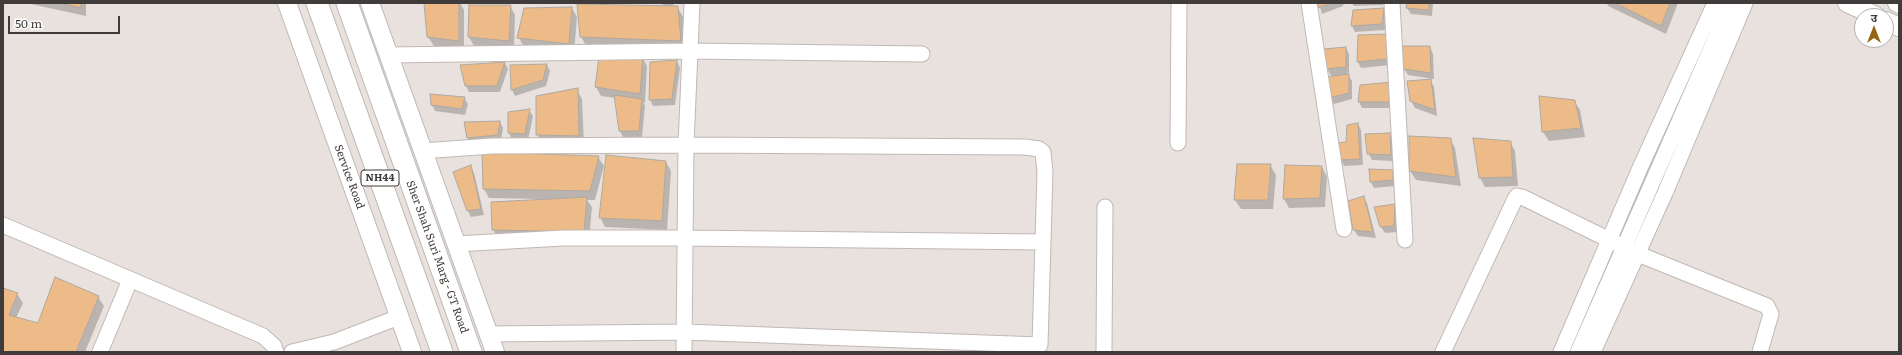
<!DOCTYPE html>
<meta charset="utf-8">
<style>
body{margin:0}
#map{position:relative;width:1902px;height:355px;overflow:hidden;background:#e9e1dd;font-family:Literata,"Noto Sans Devanagari",serif}
canvas{display:block}
.frame{position:absolute;inset:0;border:4px solid #3f3c3b;pointer-events:none}
.north{position:absolute;left:1854px;top:8px;width:40px;height:40px;box-sizing:border-box;background:#fff;border:1px solid #b2b1b1;border-radius:50%;rotate:0deg;font-size:11px;font-weight:700;line-height:16px;text-align:center;color:#3f3c3b}
.north::after{content:'';display:block;margin:auto;width:14px;height:18px;background:#946614;clip-path:polygon(50% 0,100% 100%,50% 72%,0 100%)}
.scale{position:absolute;left:8px;top:16px;width:112px;height:18px;box-sizing:border-box;border:2px solid #3f3c3b;border-top:0;padding-left:5px;font-size:12px;line-height:14px;white-space:nowrap;color:#3f3c3b;-webkit-text-stroke:3px #fff;paint-order:stroke}
</style>
<div id="map">
<canvas width="1902" height="355"></canvas>
<div class="frame"></div>
<div class="north">उ</div>
<div class="scale">50 m</div>
</div>
<script>
const c = document.querySelector('canvas').getContext('2d');
c.lineJoin = 'round';
function fillPath(path, color) {
  c.fillStyle = color;
  c.fill(path, 'evenodd');
}
function toPath(rows) {
  const path = new Path2D();
  for (const r of rows) {
    path.moveTo(r[0], r[1]);
    for (let i = 2; i < r.length; i += 2) path.lineTo(r[i], r[i + 1]);
  }
  return path;
}
function strokePath(path, color, width, dash) {
  c.strokeStyle = color;
  c.lineWidth = width;
  c.lineCap = dash ? 'butt' : 'round';
  c.setLineDash(dash || []);
  c.stroke(path);
}
function label(font, color, halo, rows, align = 'center') {
  c.font = font + ' Literata,serif';
  c.lineWidth = 3.5;
  c.setLineDash([]);
  c.textBaseline = 'middle';
  c.strokeStyle = halo;
  c.fillStyle = color;
  for (const [text, x, y, turn = 0] of rows) {
    c.save();
    c.translate(x, y);
    c.rotate((+turn || 0) * Math.PI / 180);
    c.textAlign = isNaN(turn) ? turn : align;
    if (halo) c.strokeText(text, 0, 0);
    c.fillText(text, 0, 0);
    c.restore();
  }
}
const shadow = toPath([
 [26,3,86,3,86,16],
 [425,3,460,3,464,10,464,50,434,46,428,37],
 [658,3,674,3,672,7,677,7,684,18,687,53,588,49,581,37,670,7],
 [1319,3,1344,3,1343,6,1322,14],
 [1352,3,1383,3,1383,5,1354,6],
 [1408,3,1433,3,1432,16,1411,14,1407,8],
 [1607,3,1678,3,1666,34,1608,6],
 [510,6,515,15,514,50,474,46,469,37],
 [572,8,577,17,574,53,524,47,519,38],
 [1383,9,1387,16,1385,30,1355,32,1352,26,1353,11],
 [1386,35,1390,65,1361,68,1358,62],
 [1430,47,1433,54,1434,79,1408,75,1404,69],
 [1346,48,1349,54,1349,73,1347,73,1352,81,1352,99,1334,104,1330,97,1332,77,1327,69,1326,50],
 [642,57,647,66,645,103,643,102,645,106,642,137,623,137,620,131,616,98,601,96,596,87],
 [677,61,680,68,675,105,653,106,650,99],
 [505,63,508,69,500,92,469,92,466,86],
 [547,65,550,71,546,86,515,96,512,90,511,66],
 [1430,80,1434,87,1437,116,1415,108,1411,101],
 [1395,89,1392,108,1362,108,1359,102],
 [577,90,582,99,584,145,542,144,537,134],
 [1540,97,1574,101,1580,110,1585,137,1549,141,1543,132],
 [464,98,468,104,465,115,435,111,432,105],
 [529,110,533,116,528,140,512,140,509,133,509,113],
 [500,122,503,128,501,141,471,144,468,138],
 [1358,124,1361,130,1363,165,1344,166,1341,160],
 [1389,134,1393,141,1394,161,1372,160,1368,153],
 [1410,137,1450,139,1455,148,1461,186,1416,180,1410,171],
 [1474,139,1510,142,1515,151,1518,186,1485,187,1480,178],
 [598,157,604,166,595,200,587,200,592,207,589,241,498,239,493,229,543,200,543,199,489,198,484,189],
 [666,162,671,171,667,230,605,227,600,217],
 [1270,165,1276,175,1273,209,1241,209,1235,200],
 [470,166,474,173,484,215,471,217,468,211],
 [1322,167,1327,177,1325,207,1289,208,1284,199],
 [1370,170,1393,171,1396,178,1396,186,1374,188,1371,182],
 [1363,197,1367,203,1376,238,1358,236,1354,230],
 [1395,205,1398,211,1397,232,1385,233,1381,227],
 [3,289,17,294,23,303,16,318,39,324,98,297,104,306,85,352,3,352]
]);
const building = toPath([
 [60,3,81,3,81,8,60,3],
 [424,3,459,3,459,41,427,37,424,3],
 [1318,3,1331,3,1318,8,1318,3],
 [1407,3,1429,3,1429,10,1406,8,1407,3],
 [1615,3,1670,3,1661,26,1615,3],
 [577,4,678,6,681,41,580,37,577,4],
 [469,5,511,5,509,41,468,37,469,5],
 [572,7,569,44,517,38,524,8,572,7],
 [1384,8,1382,24,1351,26,1353,10,1384,8],
 [1387,34,1387,59,1357,62,1358,35,1387,34],
 [1402,46,1430,46,1431,73,1403,69,1402,46],
 [1346,47,1346,67,1326,69,1324,49,1346,47],
 [643,56,640,94,595,87,599,57,643,56],
 [677,60,672,99,649,100,650,62,677,60],
 [505,62,497,86,465,86,460,65,505,62],
 [547,64,543,80,511,90,510,65,547,64],
 [1349,74,1349,93,1329,98,1325,77,1349,74],
 [1431,79,1435,110,1410,101,1407,81,1431,79],
 [1392,82,1389,102,1358,102,1360,85,1392,82],
 [578,88,579,136,536,135,536,96,578,88],
 [430,94,465,97,462,109,431,105,430,94],
 [614,95,642,99,639,131,619,131,614,95],
 [1539,96,1575,100,1581,128,1542,132,1539,96],
 [530,109,525,134,508,133,508,112,530,109],
 [500,121,498,135,467,138,464,122,500,121],
 [1358,123,1360,159,1340,160,1335,143,1346,142,1347,125,1358,123],
 [1390,133,1391,155,1367,154,1365,134,1390,133],
 [1409,136,1451,138,1456,177,1409,171,1409,136],
 [1473,138,1511,141,1513,177,1479,178,1473,138],
 [482,152,599,156,590,191,483,189,482,152],
 [606,155,666,161,662,221,599,218,606,155],
 [1237,164,1271,164,1268,200,1234,200,1237,164],
 [471,165,481,209,467,211,453,172,471,165],
 [1285,165,1322,166,1320,198,1283,199,1285,165],
 [1369,169,1393,170,1393,180,1370,182,1369,169],
 [1364,196,1373,232,1353,230,1348,201,1364,196],
 [587,197,584,232,492,230,491,202,587,197],
 [1395,204,1394,226,1380,227,1374,207,1395,204],
 [55,277,99,296,76,352,3,352,3,288,18,293,9,315,38,323,55,277]
]);
const minor = toPath([
 [1309,3,1344,229],
 [1392,3,1405,240],
 [388,55,690,51,692,3],
 [1178,143,1179,3],
 [422,151,492,146,686,145,1025,147,1039,149,1043,152,1045,172,1040,345,685,332,488,334],
 [3,225,263,336,274,346,276,352],
 [456,244,563,238,684,238,1043,242],
 [100,352,130,280],
 [292,352,334,342,399,317],
 [684,352,686,145,690,51,922,54],
 [1104,352,1105,207],
 [1443,352,1515,199,1517,196,1522,197,1638,254,1767,306,1771,314,1760,352],
 [1561,352,1640,168,1715,3],
 [1578,352,1731,3],
 [1593,352,1665,193,1745,3]
]);
const major = toPath([
 [287,3,412,352],
 [370,3,495,352],
 [1847,3,1876,16],
 [1897,3,1899,4],
 [1886,21,1899,27]
]);
const highway = toPath([
 [317,3,442,352],
 [347,3,471,352]
]);
const shields = [
 [380,178,38]
];
const shieldNames = [
 ["NH44",380,178]
];
const streetNames = [
 ["Service Road",349,177,70],
 ["Sher Shah Suri Marg - GT Road",437,257,70]
];
fillPath(shadow, '#0003');
fillPath(building, '#edbb87');
strokePath(building, '#aea8a2', 1);
strokePath(minor, '#c0b8b4', 17);
strokePath(major, '#c0b8b4', 20);
strokePath(highway, '#c0b8b4', 23);
strokePath(minor, '#fff', 15);
strokePath(major, '#fff', 18);
strokePath(highway, '#fff', 21);
for (const [x, y, w] of shields) {
  const box = new Path2D();
  box.roundRect(x - w / 2, y - 8, w, 16, 3);
  c.fillStyle = '#fff';
  c.fill(box);
  strokePath(box, '#3f3c3b', 1);
}
label('bold 10px', '#3f3c3b', null, shieldNames);
label('11px', '#3f3c3b', '#fff', streetNames);
</script>
